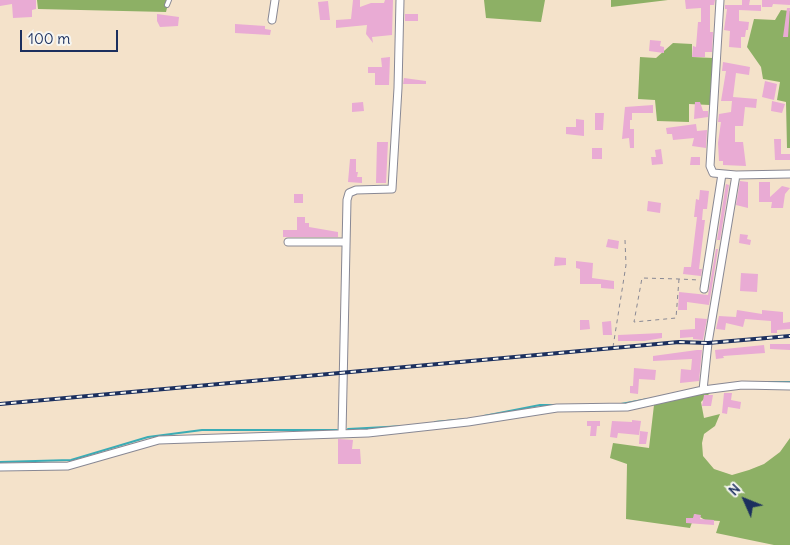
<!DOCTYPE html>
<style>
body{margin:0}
#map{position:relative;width:790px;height:545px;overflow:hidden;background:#f4e2ca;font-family:Delius,sans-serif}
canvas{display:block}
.north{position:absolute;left:720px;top:475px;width:50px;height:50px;-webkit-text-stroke:4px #f6f6f2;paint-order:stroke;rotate:314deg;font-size:14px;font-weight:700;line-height:20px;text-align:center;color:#1b2f5e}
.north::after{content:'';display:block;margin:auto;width:18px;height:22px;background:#1b2f5e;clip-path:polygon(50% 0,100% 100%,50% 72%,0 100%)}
.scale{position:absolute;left:20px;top:30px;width:98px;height:22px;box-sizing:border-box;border:2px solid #1b2f5e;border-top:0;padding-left:6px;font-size:15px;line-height:18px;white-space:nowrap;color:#1b2f5e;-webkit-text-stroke:4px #f6f6f2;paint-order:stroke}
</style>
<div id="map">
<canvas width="790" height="545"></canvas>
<div class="north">N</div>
<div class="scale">100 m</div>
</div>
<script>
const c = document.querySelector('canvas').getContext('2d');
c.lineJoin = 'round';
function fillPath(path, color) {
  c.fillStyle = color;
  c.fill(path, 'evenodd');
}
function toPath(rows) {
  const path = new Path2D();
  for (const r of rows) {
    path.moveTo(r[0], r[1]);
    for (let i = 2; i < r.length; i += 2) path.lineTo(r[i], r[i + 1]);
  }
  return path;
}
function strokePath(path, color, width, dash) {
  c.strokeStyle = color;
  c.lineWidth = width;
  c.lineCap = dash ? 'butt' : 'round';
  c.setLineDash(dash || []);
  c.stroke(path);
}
const forest = toPath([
 [37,0,169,0,166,12,38,9],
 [484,0,545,0,541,22,486,18],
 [611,0,668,0,611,7],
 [781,10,790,11,790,148,787,148,786,102,777,100,780,82,763,79,761,67,747,47,754,19,775,20],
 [673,43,692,44,692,57,713,58,710,105,689,104,689,122,657,121,655,100,638,99,640,57,656,58],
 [714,389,701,402,704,418,720,414,715,426,704,434,702,443,703,456,714,469,732,475,749,470,764,464,780,452,790,438,790,545,774,545,716,533,720,521,705,520,695,514,690,528,626,519,627,464,610,458,613,443,649,448,654,405]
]);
const stream = toPath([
 [754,382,790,382],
 [621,404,648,399],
 [484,416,540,405,556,405],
 [435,422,467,419],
 [348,429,405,426],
 [0,462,71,460,148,437,202,430,337,430]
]);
const building = toPath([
 [0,0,36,0,36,9,32,10,32,17,13,18,12,4,0,6],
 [353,0,360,0,360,7,371,3,384,3,385,0,393,0,392,35,372,37,373,43,366,34,367,25,336,28,336,20,351,19],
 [685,0,715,0,714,5,710,5,710,32,713,32,712,52,705,52,705,57,692,57,693,46,696,47,698,22,701,22,701,8,686,9],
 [742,0,750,0,749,5,761,5,761,11,739,10,739,21,749,22,748,30,746,30,745,37,741,37,741,48,729,47,730,31,724,30,727,9,725,9,725,5,742,5],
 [762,0,790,0,790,5,773,4,772,7,762,7],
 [328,1,330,20,320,20,318,2],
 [787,8,790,8,788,37,783,37],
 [157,14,179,17,178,26,160,27,157,21],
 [405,14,418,14,418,21,405,21],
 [235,24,265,26,265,29,271,30,270,35,235,33],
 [650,40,661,41,660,46,664,47,664,53,649,51],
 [390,57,389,85,375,85,375,73,368,73,368,67,382,67,381,58],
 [723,62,750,67,749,75,736,73,733,97,757,99,756,108,745,107,743,126,735,126,735,142,743,142,746,166,723,165,723,161,719,161,718,143,721,122,718,122,719,114,731,112,732,101,721,101,726,71,722,71],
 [404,78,426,81,426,84,403,84],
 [765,81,777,84,774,100,762,97],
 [772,101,785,104,782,113,771,111],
 [363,102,364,111,352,112,352,103],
 [695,102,700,102,703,111,708,111,708,117,694,119],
 [653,105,653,113,632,113,632,120,630,120,630,129,634,129,634,148,630,148,629,138,622,139,625,107],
 [595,113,604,113,603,130,595,130],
 [576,119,584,120,584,136,566,134,566,127,576,127],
 [696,124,697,131,707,130,706,148,692,146,694,138,673,140,672,134,667,134,666,128],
 [774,139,781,139,781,154,790,154,790,160,775,160],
 [377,142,388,142,386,183,376,183],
 [592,148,602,148,602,159,592,159],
 [661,149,663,164,652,165,651,157,656,157,655,150],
 [691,157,700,157,700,165,690,165],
 [350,159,356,159,356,172,358,172,357,177,362,177,362,183,348,182],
 [740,181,748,182,748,208,736,205],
 [759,182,770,182,770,197,782,186,790,188,785,194,783,208,771,208,772,202,759,202],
 [726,184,729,185,720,240,717,240],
 [700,190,709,191,707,209,703,209,702,220,705,220,699,269,702,269,701,276,683,274,684,267,691,267,697,217,694,217,696,199,699,200],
 [294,194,303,194,303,203,294,203],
 [648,201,661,203,660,213,647,211],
 [297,217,305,217,305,223,309,223,309,227,338,232,338,237,283,237,283,230,297,230],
 [740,234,748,235,747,239,751,240,750,245,739,243],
 [608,239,619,241,618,249,606,247],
 [716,249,718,249,709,305,687,302,687,310,678,310,679,292,708,295],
 [555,257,566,258,566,265,554,266],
 [576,261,593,263,592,278,614,281,614,289,601,288,601,284,580,284,580,269,576,268],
 [741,273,758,274,757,292,740,291],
 [737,310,762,314,762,310,783,312,783,323,790,322,790,329,777,330,777,333,771,333,771,321,745,319,743,327,726,323,725,330,716,329,719,316,736,317],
 [695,318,707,319,703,340,693,339,693,337,680,338,680,330,695,329],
 [580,320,589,320,590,329,580,330],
 [611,321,612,335,603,335,602,322],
 [662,333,662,338,644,341,618,341,618,335],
 [770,344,790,344,790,350,770,349],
 [764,345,765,353,723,356,724,358,716,359,715,350],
 [697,350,702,350,699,381,680,383,681,369,691,370,692,359,653,361,653,356],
 [634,368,656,370,655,380,639,379,638,394,630,393,630,386,633,386],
 [724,393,732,393,731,400,741,402,740,409,728,407,727,414,722,413],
 [704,395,713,395,711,406,702,406],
 [632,420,641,421,639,435,618,433,617,438,610,437,612,421,632,422],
 [587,421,600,421,600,426,597,426,596,436,590,436,591,426,587,426],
 [640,431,648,432,646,444,639,444],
 [338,439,353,440,352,449,360,449,361,464,338,464],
 [694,514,701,515,700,519,714,520,714,525,686,523,686,518,693,518]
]);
const path = toPath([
 [679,279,676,318,634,322,642,278,679,279,699,280],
 [613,347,626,265,625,240]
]);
const lane = toPath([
 [167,5,169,0]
]);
const street = toPath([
 [720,0,710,166,713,173,736,175,790,174],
 [272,20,275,0],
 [288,242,346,242],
 [704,289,722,174],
 [703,390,708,343,736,175],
 [342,434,347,200,349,193,356,190,392,189,398,88,400,0],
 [0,467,68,466,159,440,368,433,468,422,557,408,627,407,703,390,742,385,790,386]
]);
const rail = toPath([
 [0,404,679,342,708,343,790,336]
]);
fillPath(forest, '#8db065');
strokePath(stream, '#3bacb5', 2);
fillPath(building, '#e9abd4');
strokePath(lane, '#888894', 6);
strokePath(street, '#888894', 9);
strokePath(path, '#888894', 1, [4, 4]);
strokePath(lane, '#fff', 4);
strokePath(street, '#fff', 7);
strokePath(rail, '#1b2f5e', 4);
strokePath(rail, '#f6f6f2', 2, [5.5]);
</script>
